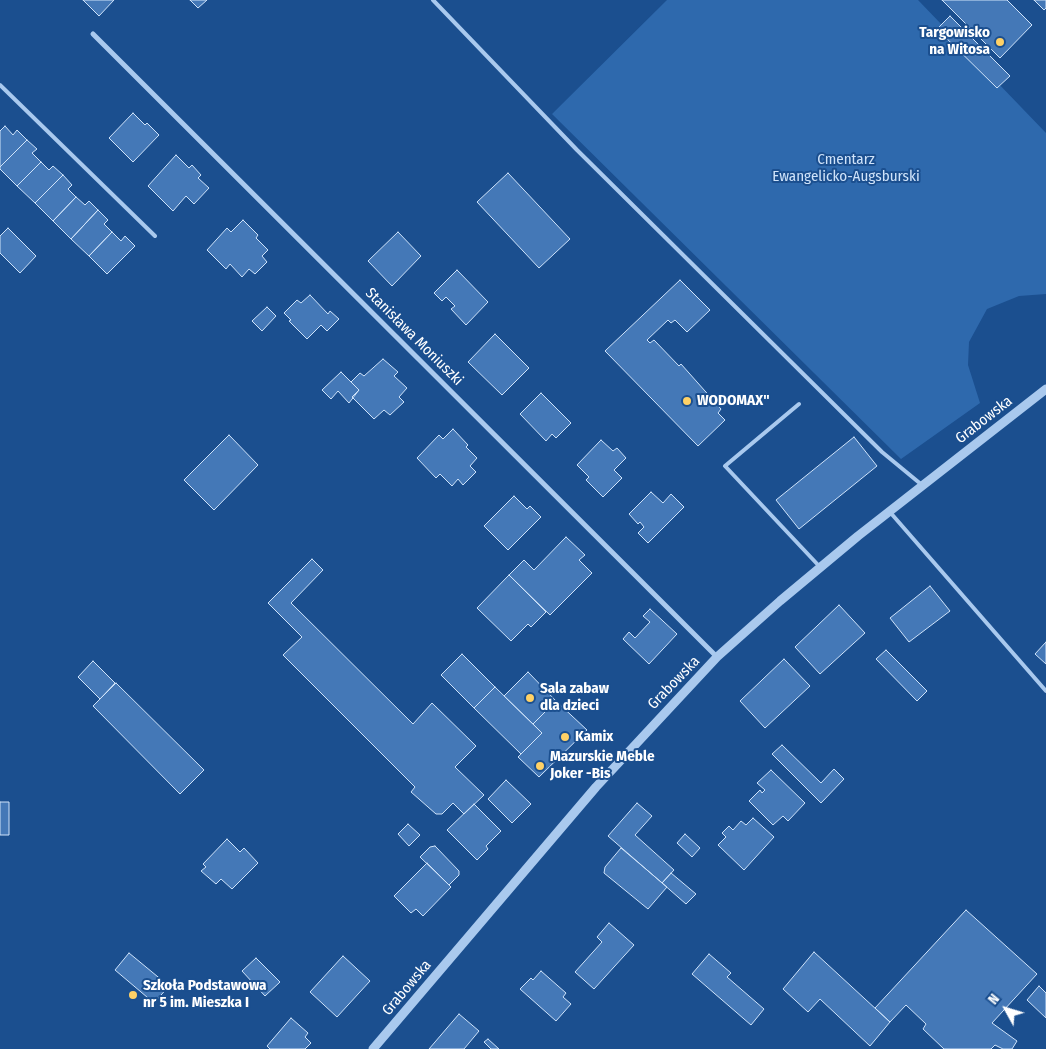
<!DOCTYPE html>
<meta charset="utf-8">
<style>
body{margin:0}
#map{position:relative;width:1046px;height:1049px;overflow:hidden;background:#1b4f8f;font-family:"Fira Sans Condensed",sans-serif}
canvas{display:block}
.north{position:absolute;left:981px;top:984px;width:50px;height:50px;-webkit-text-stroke:4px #1b4f8f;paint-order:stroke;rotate:309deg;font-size:14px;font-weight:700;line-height:20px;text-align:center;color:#fff}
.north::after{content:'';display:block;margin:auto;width:18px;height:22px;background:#fff;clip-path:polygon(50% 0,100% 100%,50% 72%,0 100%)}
</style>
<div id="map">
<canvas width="1046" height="1049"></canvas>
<div class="north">N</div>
</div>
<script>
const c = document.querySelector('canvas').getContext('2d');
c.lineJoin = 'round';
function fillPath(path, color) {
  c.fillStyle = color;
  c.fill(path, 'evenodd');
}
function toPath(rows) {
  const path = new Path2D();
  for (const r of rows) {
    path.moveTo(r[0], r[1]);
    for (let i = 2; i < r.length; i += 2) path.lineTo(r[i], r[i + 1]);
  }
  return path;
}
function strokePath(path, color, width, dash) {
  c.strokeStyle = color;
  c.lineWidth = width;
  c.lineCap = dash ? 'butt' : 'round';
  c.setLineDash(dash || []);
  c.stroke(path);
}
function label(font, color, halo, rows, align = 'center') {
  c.font = font + ' "Fira Sans Condensed",sans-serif';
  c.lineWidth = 4;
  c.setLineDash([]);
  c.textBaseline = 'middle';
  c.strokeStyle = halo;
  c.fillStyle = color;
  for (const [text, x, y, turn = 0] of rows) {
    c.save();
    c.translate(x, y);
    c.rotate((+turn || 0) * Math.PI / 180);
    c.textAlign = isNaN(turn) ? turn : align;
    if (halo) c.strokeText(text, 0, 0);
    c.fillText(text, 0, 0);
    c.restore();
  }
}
const green = toPath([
 [667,0,918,0,1046,133,1046,294,1019,296,987,309,969,342,968,365,980,403,901,459,552,114]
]);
const building = toPath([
 [83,0,114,0,99,16,83,0],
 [190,0,207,0,198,8,190,0],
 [942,0,1007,0,1032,25,1000,58,942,0],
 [1034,0,1046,0,1046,8,1044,10,1034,0],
 [950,16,1010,76,997,88,937,29,950,16],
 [133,113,145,125,147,123,159,135,133,162,109,138,133,113],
 [5,126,13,135,17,130,27,140,0,167,0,131,5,126],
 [27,140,37,149,32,153,41,162,17,186,0,169,0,167,27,140],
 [176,155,189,168,192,165,201,175,198,178,209,188,194,204,186,196,173,211,148,186,176,155],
 [41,162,49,170,53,166,63,175,35,203,17,186,41,162],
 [508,173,570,239,539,268,477,202,508,173],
 [63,175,72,185,68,189,76,197,53,221,35,203,63,175],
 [76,197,85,205,89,201,98,210,71,239,53,221,76,197],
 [98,210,108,220,104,224,112,232,89,256,71,239,98,210],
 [243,220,258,235,256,238,268,250,262,256,267,262,255,274,249,269,242,277,230,264,226,269,207,250,227,228,231,232,243,220],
 [8,228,36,256,20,273,0,253,0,236,8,228],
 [112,232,121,241,125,236,135,246,107,274,89,256,112,232],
 [398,232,421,256,392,286,368,261,398,232],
 [457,270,488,302,466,325,451,309,455,306,446,297,442,301,434,293,457,270],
 [680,280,710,310,687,332,675,320,671,323,668,320,647,340,650,343,654,340,679,366,681,364,721,409,718,413,725,420,698,446,605,351,680,280],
 [310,295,328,314,330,311,339,319,327,331,321,325,307,339,289,321,291,320,284,313,297,300,301,303,310,295],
 [267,307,276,316,262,331,252,321,267,307],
 [495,334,529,368,502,395,468,362,495,334],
 [383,359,398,372,394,376,407,388,399,397,404,402,390,415,384,410,374,419,352,397,359,390,351,382,360,373,364,376,383,359],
 [341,372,359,390,349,403,338,391,331,399,322,390,341,372],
 [541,393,571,423,556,438,552,434,546,441,520,414,541,393],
 [453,429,468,445,466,447,477,458,470,466,476,472,463,485,458,479,452,486,440,474,436,478,417,458,439,435,443,439,453,429],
 [229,435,258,465,214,510,184,480,229,435],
 [854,437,877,466,799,529,776,500,854,437],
 [601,440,613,451,617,448,626,458,614,470,622,478,603,497,586,480,589,477,577,465,601,440],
 [651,492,663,503,671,494,684,507,648,543,638,533,644,527,640,522,638,524,629,514,651,492],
 [514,496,527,509,530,506,541,517,508,550,484,526,514,496],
 [566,537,585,555,579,560,592,573,550,615,509,575,524,560,534,570,566,537],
 [312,559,323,570,291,603,413,724,432,703,476,746,455,767,484,795,464,814,453,803,442,814,436,814,411,792,415,787,283,655,302,637,268,603,312,559],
 [509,575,546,612,531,627,528,624,511,641,477,608,509,575],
 [930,586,950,611,909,642,890,618,930,586],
 [839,605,865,633,820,674,795,647,839,605],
 [650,609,677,634,649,664,623,639,629,632,635,638,650,622,643,616,650,609],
 [1046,642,1046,664,1035,654,1046,642],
 [886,650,927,691,917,701,876,659,886,650],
 [462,654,495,687,474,708,441,675,462,654],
 [784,659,810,686,765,728,740,701,784,659],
 [93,661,115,683,100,699,78,677,93,661],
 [528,672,556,701,533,724,504,696,528,672],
 [116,683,204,770,180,794,93,706,116,683],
 [495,687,542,733,521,754,474,708,495,687],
 [556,701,587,730,539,777,518,757,542,733,533,724,556,701],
 [782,745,821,783,834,769,844,779,821,803,772,754,782,745],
 [771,770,805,803,788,821,783,816,773,825,749,801,760,790,762,793,765,790,757,783,771,770],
 [506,780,531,804,512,823,488,799,506,780],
 [0,802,9,802,9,835,0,835,0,802],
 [637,803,652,816,635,835,674,870,662,883,608,836,637,803],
 [474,804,501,831,486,846,488,849,477,860,447,830,474,804],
 [753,818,774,837,744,870,718,845,726,837,722,833,729,826,733,830,741,821,746,825,753,818],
 [408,824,420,835,409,846,398,834,408,824],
 [685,834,700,848,692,857,677,843,685,834],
 [227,839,240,852,244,848,258,863,232,889,221,879,216,884,201,871,206,867,203,864,227,839],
 [435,846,459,871,459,875,449,885,420,857,430,847,435,846],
 [621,848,667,887,648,909,604,873,605,867,621,848],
 [427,863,451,887,423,916,416,909,411,913,394,896,427,863],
 [671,873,696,894,686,904,662,883,671,873],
 [966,910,1037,974,992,1023,1017,1041,1012,1049,1003,1049,995,1045,991,1049,944,1049,923,1029,926,1024,906,1005,890,1022,875,1008,966,910],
 [609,923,634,945,594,989,575,972,602,942,597,937,609,923],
 [814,952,890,1022,870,1046,820,999,808,1012,783,989,814,952],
 [129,953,169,986,154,1003,115,970,129,953],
 [709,954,731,973,727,977,764,1009,751,1025,692,974,709,954],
 [343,956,370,981,337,1017,310,992,343,956],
 [256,958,280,982,265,996,242,971,256,958],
 [541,971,566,993,563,997,571,1004,556,1021,520,989,531,978,533,980,541,971],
 [1039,986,1046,993,1046,1018,1027,1000,1039,986],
 [459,1014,479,1031,464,1049,429,1049,459,1014],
 [291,1018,308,1033,305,1037,311,1043,305,1049,270,1049,267,1046,291,1018],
 [488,1039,499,1049,491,1049,484,1042,488,1039]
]);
const service = toPath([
 [433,0,577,150,882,452,922,485],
 [0,85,155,236],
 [799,404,725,466,820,567],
 [889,511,1046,691]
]);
const minor = toPath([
 [93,34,717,657]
]);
const tertiary = toPath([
 [373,1049,596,787,717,657,780,601,858,536,1046,389]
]);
const markers = [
 [1000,42,5,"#ffd166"],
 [687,401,5,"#ffd166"],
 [530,698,5,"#ffd166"],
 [565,737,5,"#ffd166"],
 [540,766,5,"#ffd166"],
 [133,995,5,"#ffd166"]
];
const poiNames = [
 ["Targowisko",990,33,"right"],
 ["na Witosa",990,50,"right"],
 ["WODOMAX\"",697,401],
 ["Sala zabaw",540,689],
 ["dla dzieci",540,706],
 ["Kamix",575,737],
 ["Mazurskie Meble",550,757],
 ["Joker -Bis",550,774],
 ["Szkoła Podstawowa",143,986],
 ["nr 5 im. Mieszka I",143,1003]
];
const parkNames = [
 ["Cmentarz",846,160],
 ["Ewangelicko-Augsburski",846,177]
];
const streetNames = [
 ["Stanisława Moniuszki",414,337,45],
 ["Grabowska",984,420,-38],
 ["Grabowska",674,683,-46],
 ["Grabowska",407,988,-50]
];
fillPath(green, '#2e69ad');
fillPath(building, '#4478b7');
strokePath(building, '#cfe3fa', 1);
strokePath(service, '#a9c9ee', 4);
strokePath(minor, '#a9c9ee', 5);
strokePath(tertiary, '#a9c9ee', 9);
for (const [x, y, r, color] of markers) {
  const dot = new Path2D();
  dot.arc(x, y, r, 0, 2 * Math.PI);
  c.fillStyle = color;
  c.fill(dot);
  strokePath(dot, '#1b4f8f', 2);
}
label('bold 15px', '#fff', '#1b4f8f', poiNames, 'left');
label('15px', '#cfe3fa', '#1b4f8f', parkNames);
label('15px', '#fff', '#1b4f8f', streetNames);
</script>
